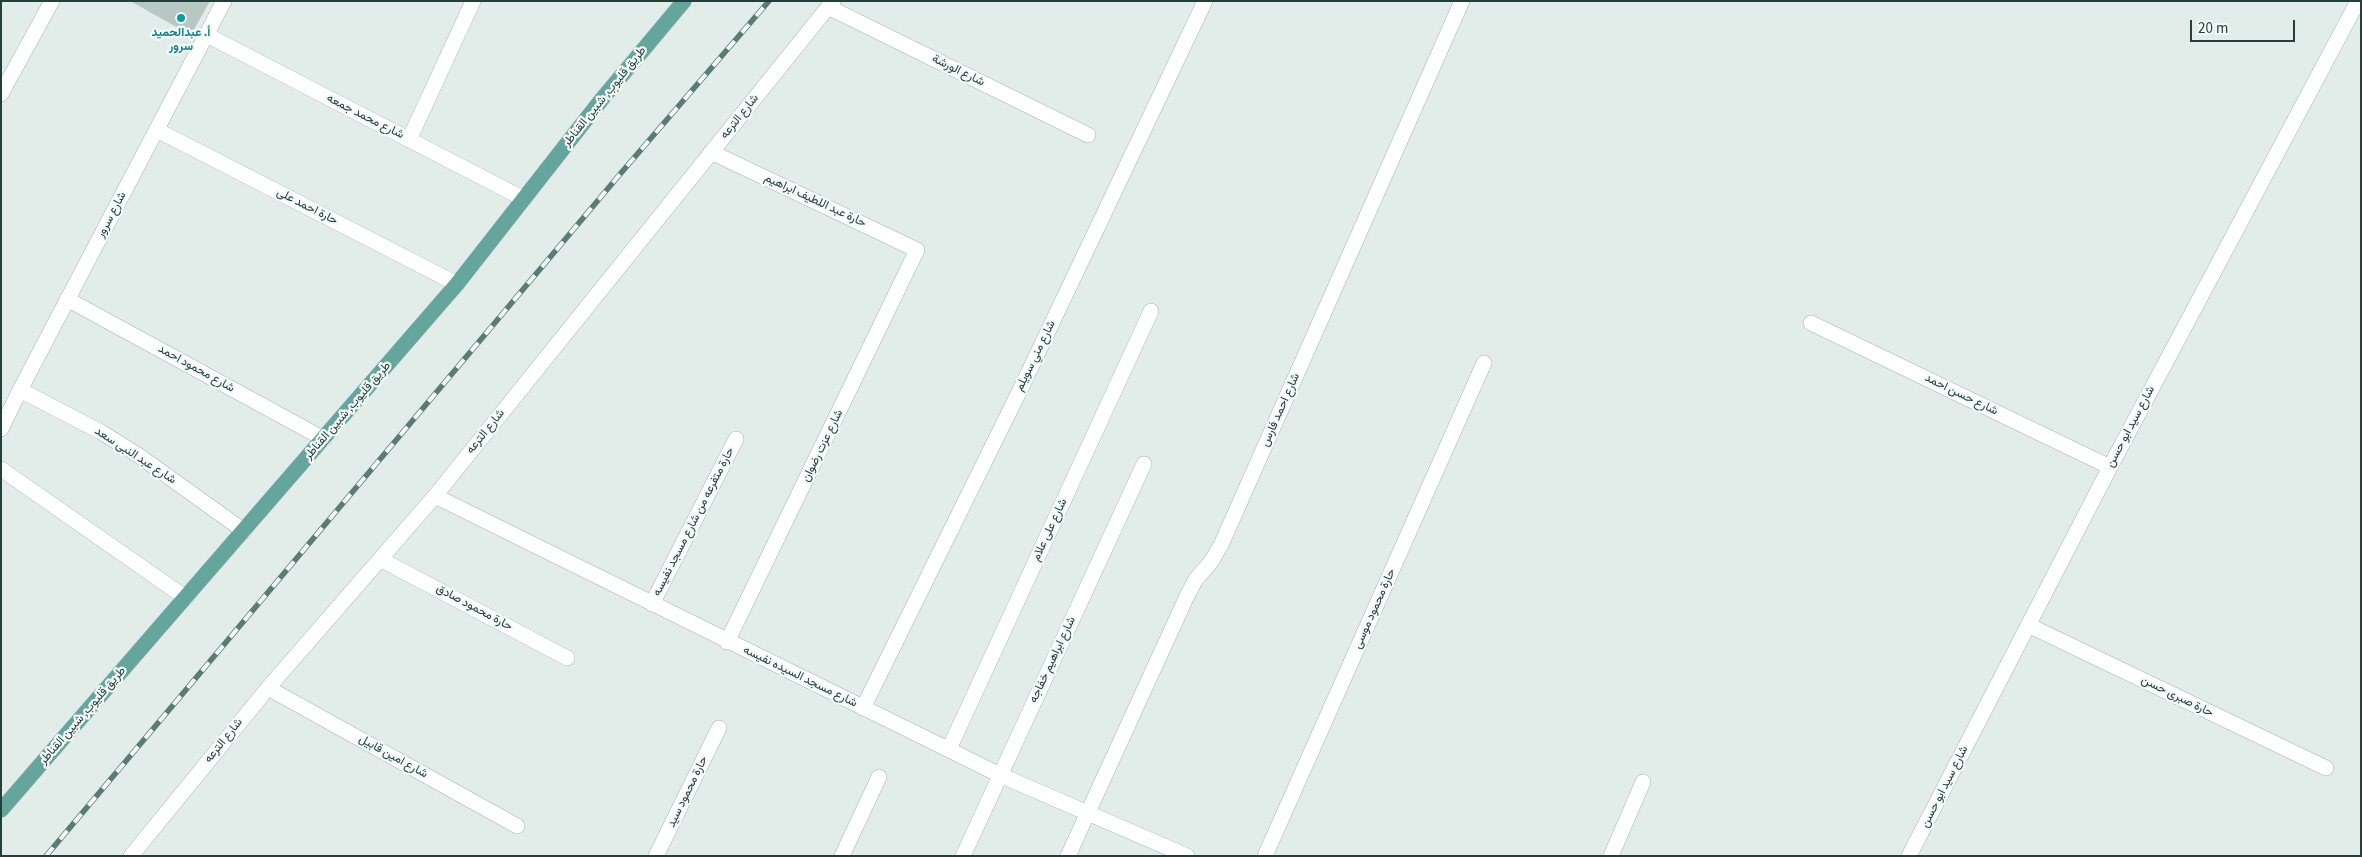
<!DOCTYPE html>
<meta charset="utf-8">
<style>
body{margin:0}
#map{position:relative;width:2362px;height:857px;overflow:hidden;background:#e2edea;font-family:"Source Sans 3",sans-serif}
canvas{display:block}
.frame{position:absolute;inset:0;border:2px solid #213f3b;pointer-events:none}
.scale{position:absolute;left:2190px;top:20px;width:105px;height:22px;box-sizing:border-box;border:2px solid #213f3b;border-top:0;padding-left:6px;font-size:15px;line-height:18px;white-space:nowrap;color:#213f3b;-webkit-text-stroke:4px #f3f9f7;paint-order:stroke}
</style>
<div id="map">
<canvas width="2362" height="857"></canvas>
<div class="frame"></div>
<div class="scale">20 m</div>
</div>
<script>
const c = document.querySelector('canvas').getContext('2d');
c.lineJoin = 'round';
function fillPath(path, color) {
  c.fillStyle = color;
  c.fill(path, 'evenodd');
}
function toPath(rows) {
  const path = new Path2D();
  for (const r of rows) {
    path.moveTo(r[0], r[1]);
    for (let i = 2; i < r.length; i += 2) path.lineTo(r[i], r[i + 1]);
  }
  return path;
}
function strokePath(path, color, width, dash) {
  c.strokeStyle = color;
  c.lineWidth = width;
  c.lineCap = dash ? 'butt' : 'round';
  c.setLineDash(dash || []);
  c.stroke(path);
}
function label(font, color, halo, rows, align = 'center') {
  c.font = font + ' "Source Sans 3",Vazirmatn,sans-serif';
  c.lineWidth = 4.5;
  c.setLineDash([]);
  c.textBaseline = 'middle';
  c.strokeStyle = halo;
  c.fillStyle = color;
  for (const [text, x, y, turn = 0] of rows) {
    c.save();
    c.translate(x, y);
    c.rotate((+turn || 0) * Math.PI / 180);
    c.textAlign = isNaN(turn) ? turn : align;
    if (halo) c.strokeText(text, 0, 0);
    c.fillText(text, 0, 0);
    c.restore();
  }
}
const building = toPath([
 [130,1,210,1,191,35]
]);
const minor = toPath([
 [828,7,1088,135],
 [207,35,524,199],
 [1,94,52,1],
 [157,130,457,284],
 [409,140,473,1],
 [711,152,917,250,727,642],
 [67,299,324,439],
 [1811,323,2110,467],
 [20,390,101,432,138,455,244,531],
 [1,429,20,390,224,1],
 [1,469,186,598],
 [435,496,1000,775,1187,856],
 [380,559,567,658],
 [652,604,736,439],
 [2028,625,2326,768],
 [268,688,517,826],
 [863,708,1023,384,1205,1],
 [949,749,1151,311],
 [131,856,268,688,435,496,833,1],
 [656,856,719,728],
 [842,856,879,777],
 [963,856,1144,464],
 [1068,856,1187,596,1196,579,1211,562,1221,545,1462,1],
 [1265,856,1484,363],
 [1611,856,1643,782],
 [1909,856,2110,467,2358,1]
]);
const major = toPath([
 [1,810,457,284,602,99,684,1]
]);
const rail = toPath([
 [46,856,621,173,769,1]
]);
const markers = [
 [181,18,5,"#0f9aa8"]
];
const cultureNames = [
 ["أ. عبدالحميد",181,33],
 ["سرور",181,47]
];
const streetNames = [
 ["شارع الورشة",958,71,26],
 ["طريق قليوب, شبين القناطر",605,97,-51],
 ["شارع محمد جمعه",365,117,27],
 ["شارع الترعه",740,117,-51],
 ["حارة عبد اللطيف ابراهيم",815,201,25],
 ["حارة احمد على",307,207,27],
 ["شارع سرور",112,215,-62],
 ["شارع مني سويلم",1036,356,-64],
 ["شارع محمود احمد",196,369,29],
 ["شارع حسن احمد",1961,395,26],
 ["شارع احمد فارس",1281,410,-66],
 ["طريق قليوب, شبين القناطر",348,411,-49],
 ["شارع سيد ابو حسن",2131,427,-62],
 ["شارع الترعه",486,432,-51],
 ["شارع عزت رضوان",823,446,-64],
 ["شارع عبد النبى سعد",135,456,33],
 ["حارة متفرعه من شارع مسجد نفيسه",694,522,-63],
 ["شارع على علام",1050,530,-65],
 ["حارة محمود صادق",474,608,28],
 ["حارة محمود موسى",1375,609,-66],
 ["شارع ابراهيم خفاجه",1053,660,-65],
 ["شارع مسجد السيده نفيسه",800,677,26],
 ["حارة صبرى حسن",2177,697,26],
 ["طريق قليوب, شبين القناطر",83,716,-49],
 ["شارع الترعه",224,741,-51],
 ["شارع امين قابيل",393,757,29],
 ["شارع سيد ابو حسن",1945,787,-63],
 ["حارة محمود سيد",688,792,-64]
];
fillPath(building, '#b7c8c3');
strokePath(minor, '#a4b5b2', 16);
strokePath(major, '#c1c9c8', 16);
strokePath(minor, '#fff', 15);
strokePath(major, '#64a59d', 15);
strokePath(rail, '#5b7b76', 5.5);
strokePath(rail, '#f3f9f7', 4, [11]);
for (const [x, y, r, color] of markers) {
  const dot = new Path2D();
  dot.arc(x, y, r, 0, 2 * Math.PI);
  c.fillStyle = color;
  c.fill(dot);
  strokePath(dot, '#f3f9f7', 2);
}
label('bold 12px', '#0d838f', '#f3f9f7', cultureNames);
label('12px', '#213f3b', '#f3f9f7', streetNames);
</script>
